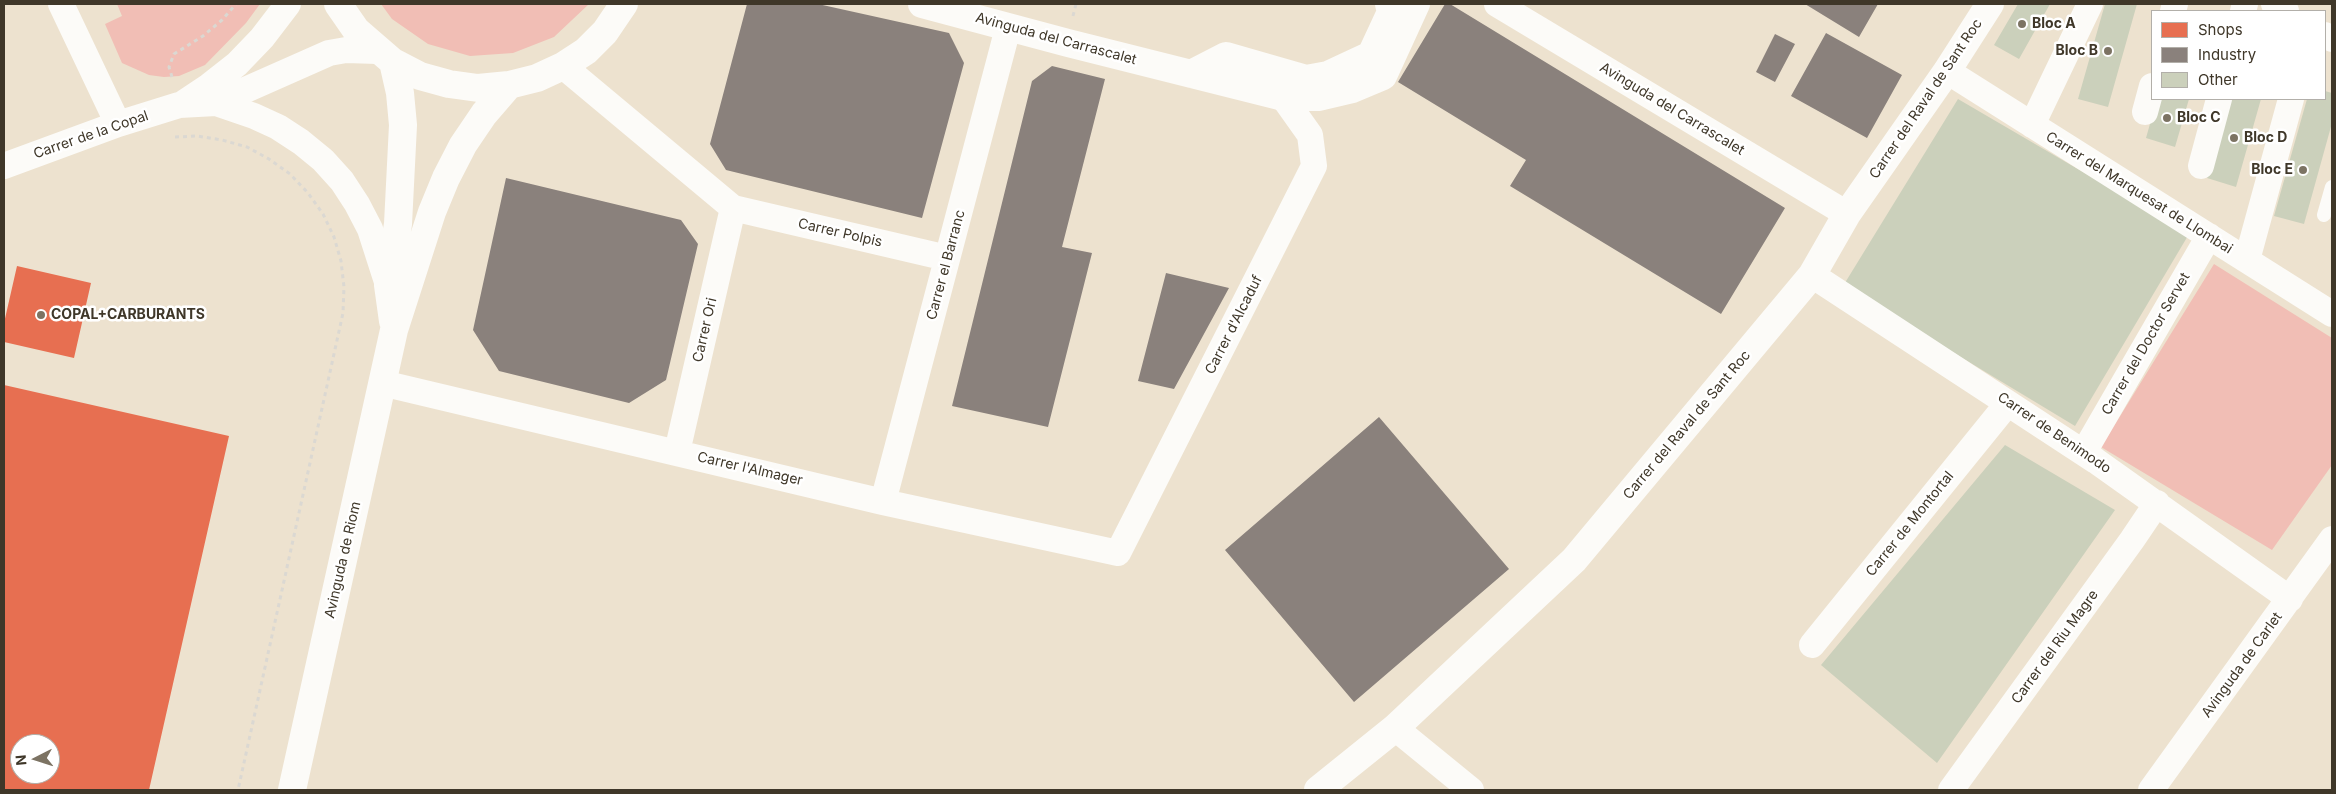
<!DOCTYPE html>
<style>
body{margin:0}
#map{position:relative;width:2336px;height:794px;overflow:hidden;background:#ede2cf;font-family:Inter,sans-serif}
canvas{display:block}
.frame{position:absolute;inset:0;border:5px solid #3f3729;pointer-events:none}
.legend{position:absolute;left:2151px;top:10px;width:175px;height:90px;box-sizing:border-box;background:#fff;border:1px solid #b2afa9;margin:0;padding:6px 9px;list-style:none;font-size:15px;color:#3f3729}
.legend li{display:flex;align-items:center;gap:10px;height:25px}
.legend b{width:25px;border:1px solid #b2afa9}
.north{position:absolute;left:10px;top:734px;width:50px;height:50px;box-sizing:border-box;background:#fff;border:1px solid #b2afa9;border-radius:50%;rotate:265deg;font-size:14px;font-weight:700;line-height:20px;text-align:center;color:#3f3729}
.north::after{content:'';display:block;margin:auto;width:18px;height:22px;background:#7c7363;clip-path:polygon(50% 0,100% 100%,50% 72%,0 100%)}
</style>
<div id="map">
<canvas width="2336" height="794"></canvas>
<div class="frame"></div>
<ul class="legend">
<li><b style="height:14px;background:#e76f51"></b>Shops</li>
<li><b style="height:14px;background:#8a817c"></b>Industry</li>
<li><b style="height:14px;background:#cbd0bb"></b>Other</li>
</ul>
<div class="north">N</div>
</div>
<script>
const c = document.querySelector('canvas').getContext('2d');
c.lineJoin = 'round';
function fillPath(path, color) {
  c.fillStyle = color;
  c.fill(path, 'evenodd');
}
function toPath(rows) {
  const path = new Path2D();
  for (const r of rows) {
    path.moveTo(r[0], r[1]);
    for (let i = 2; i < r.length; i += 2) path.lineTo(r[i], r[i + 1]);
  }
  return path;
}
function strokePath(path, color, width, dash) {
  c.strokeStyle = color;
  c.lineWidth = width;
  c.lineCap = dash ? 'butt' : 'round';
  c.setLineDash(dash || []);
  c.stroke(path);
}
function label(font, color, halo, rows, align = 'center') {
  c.font = font + ' Inter,sans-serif';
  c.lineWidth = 5;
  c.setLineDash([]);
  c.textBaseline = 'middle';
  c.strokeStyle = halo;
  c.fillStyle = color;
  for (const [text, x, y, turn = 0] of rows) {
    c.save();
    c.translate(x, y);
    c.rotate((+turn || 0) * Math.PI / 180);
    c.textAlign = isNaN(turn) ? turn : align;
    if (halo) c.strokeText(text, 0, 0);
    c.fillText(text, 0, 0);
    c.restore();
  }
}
const green = toPath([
 [117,4,260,4,246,23,205,65,179,76,164,77,149,75,122,63,105,24,122,16],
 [381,4,589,4,554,37,513,53,470,56,428,44,392,19],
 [2214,264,2332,338,2332,465,2272,550,2101,447]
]);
const shops = toPath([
 [17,266,91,283,74,358,4,342,4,323],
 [4,385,229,436,149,790,4,790],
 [20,744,50,744,50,774,20,774]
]);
const industry = toPath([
 [747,4,818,4,949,33,964,63,922,218,726,170,710,144],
 [1445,4,1450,4,1785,208,1721,314,1510,186,1526,160,1398,82],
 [1805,4,1878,4,1859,37],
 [1826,33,1902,75,1867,138,1791,96],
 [1775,34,1795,44,1775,82,1756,72],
 [1052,66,1105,79,1062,247,1092,253,1048,427,952,406,1032,81],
 [506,178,681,220,698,244,666,380,629,403,499,371,473,330],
 [1166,273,1229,288,1174,389,1138,381],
 [1379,417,1509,569,1354,702,1225,550]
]);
const building = toPath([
 [2018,4,2050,4,2019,59,1994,45],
 [2105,4,2137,4,2108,107,2078,99],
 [2325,91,2332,93,2332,123,2304,224,2274,216,2307,99,2325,99],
 [1958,99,2189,234,2075,426,1843,286],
 [2157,99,2189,99,2175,147,2146,138],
 [2229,99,2261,99,2236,187,2207,178],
 [2005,445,2115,510,1937,763,1821,665]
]);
const path = toPath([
 [1073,16,1076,4],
 [172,77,169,67,174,54,203,36,222,20,236,4],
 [175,137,197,136,222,140,247,147,269,159,290,174,308,193,323,214,334,237,341,261,344,287,343,313,238,790]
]);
const service = toPath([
 [2324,215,2332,187]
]);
const minor = toPath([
 [61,4,118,124],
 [1497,4,1847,214],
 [2274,4,2286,11],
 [2173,11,2175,4],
 [2243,11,2245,4],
 [2325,35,2332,39],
 [563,66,733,208,947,258],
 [1947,71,2332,314],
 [216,103,254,116,278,127,301,142,323,160,342,181,357,204,370,229,388,285],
 [182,104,209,86,237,64,262,38,288,4],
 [2145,112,2152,86],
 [2032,125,2090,4],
 [4,166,118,124,179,105,216,103,329,53,346,50,378,51],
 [2201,166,2219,99],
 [2247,260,2291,99],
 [1812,275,2096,461,2290,599],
 [382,383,883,502,1118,553,1314,166,1310,135,1283,97],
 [677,452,733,208],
 [2084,452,2209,236],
 [883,502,1008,28],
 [1812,645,2008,403],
 [1395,728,1471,790],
 [1951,790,2132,540,2157,503],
 [2151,790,2332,539]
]);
const tertiary = toPath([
 [338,4,356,30,393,62,420,76,449,84,478,88,509,85,537,78,563,66,586,51,605,32,624,4],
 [922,4,1068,43,1283,97,1318,97,1352,89,1383,76,1416,4],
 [1191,74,1226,56,1306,79,1328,75,1371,55,1391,12,1389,4],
 [393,321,388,285,398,224,403,125,400,93,393,62],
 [292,790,394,330,432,212,446,178,463,145,484,114,509,85],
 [1318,790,1395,728,1574,560,1812,275,1847,214,1947,71,1990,4]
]);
const markers = [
 [2022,24,5,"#7c7363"],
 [2108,51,5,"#7c7363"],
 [2167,118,5,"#7c7363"],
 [2234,138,5,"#7c7363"],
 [2303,170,5,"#7c7363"],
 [41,315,5,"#7c7363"]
];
const poiNames = [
 ["Bloc A",2032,24],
 ["Bloc B",2098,51,"right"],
 ["Bloc C",2177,118],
 ["Bloc D",2244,138],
 ["Bloc E",2293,170,"right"],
 ["COPAL+CARBURANTS",51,315]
];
const streetNames = [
 ["Avinguda del Carrascalet",1056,39,15],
 ["Carrer del Raval de Sant Roc",1926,99,-56],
 ["Avinguda del Carrascalet",1672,109,31],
 ["Carrer de la Copal",91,135,-19],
 ["Carrer del Marquesat de Llombai",2139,193,32],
 ["Carrer Polpis",840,233,13],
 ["Carrer el Barranc",946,265,-75],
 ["Carrer d'Alcaduf",1234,325,-63],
 ["Carrer Ori",705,330,-77],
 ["Carrer del Doctor Servet",2146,344,-60],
 ["Carrer del Raval de Sant Roc",1687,425,-50],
 ["Carrer de Benimodo",2054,433,34],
 ["Carrer l'Almager",750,469,13],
 ["Carrer de Montortal",1910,524,-51],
 ["Avinguda de Riom",343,560,-77],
 ["Carrer del Riu Magre",2055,647,-54],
 ["Avinguda de Carlet",2242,665,-54]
];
fillPath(green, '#f1beb5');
fillPath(shops, '#e76f51');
fillPath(industry, '#8a817c');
fillPath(building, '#cbd0bb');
strokePath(path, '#dbd8d2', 3, [4, 4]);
strokePath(service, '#fcfbf8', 14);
strokePath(minor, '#fcfbf8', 26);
strokePath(tertiary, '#fcfbf8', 28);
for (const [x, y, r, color] of markers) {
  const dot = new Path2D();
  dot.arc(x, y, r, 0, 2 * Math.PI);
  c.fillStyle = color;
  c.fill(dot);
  strokePath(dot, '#fff', 2);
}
label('bold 14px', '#3f3729', '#fff', poiNames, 'left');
label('14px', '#3f3729', '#fff', streetNames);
</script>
